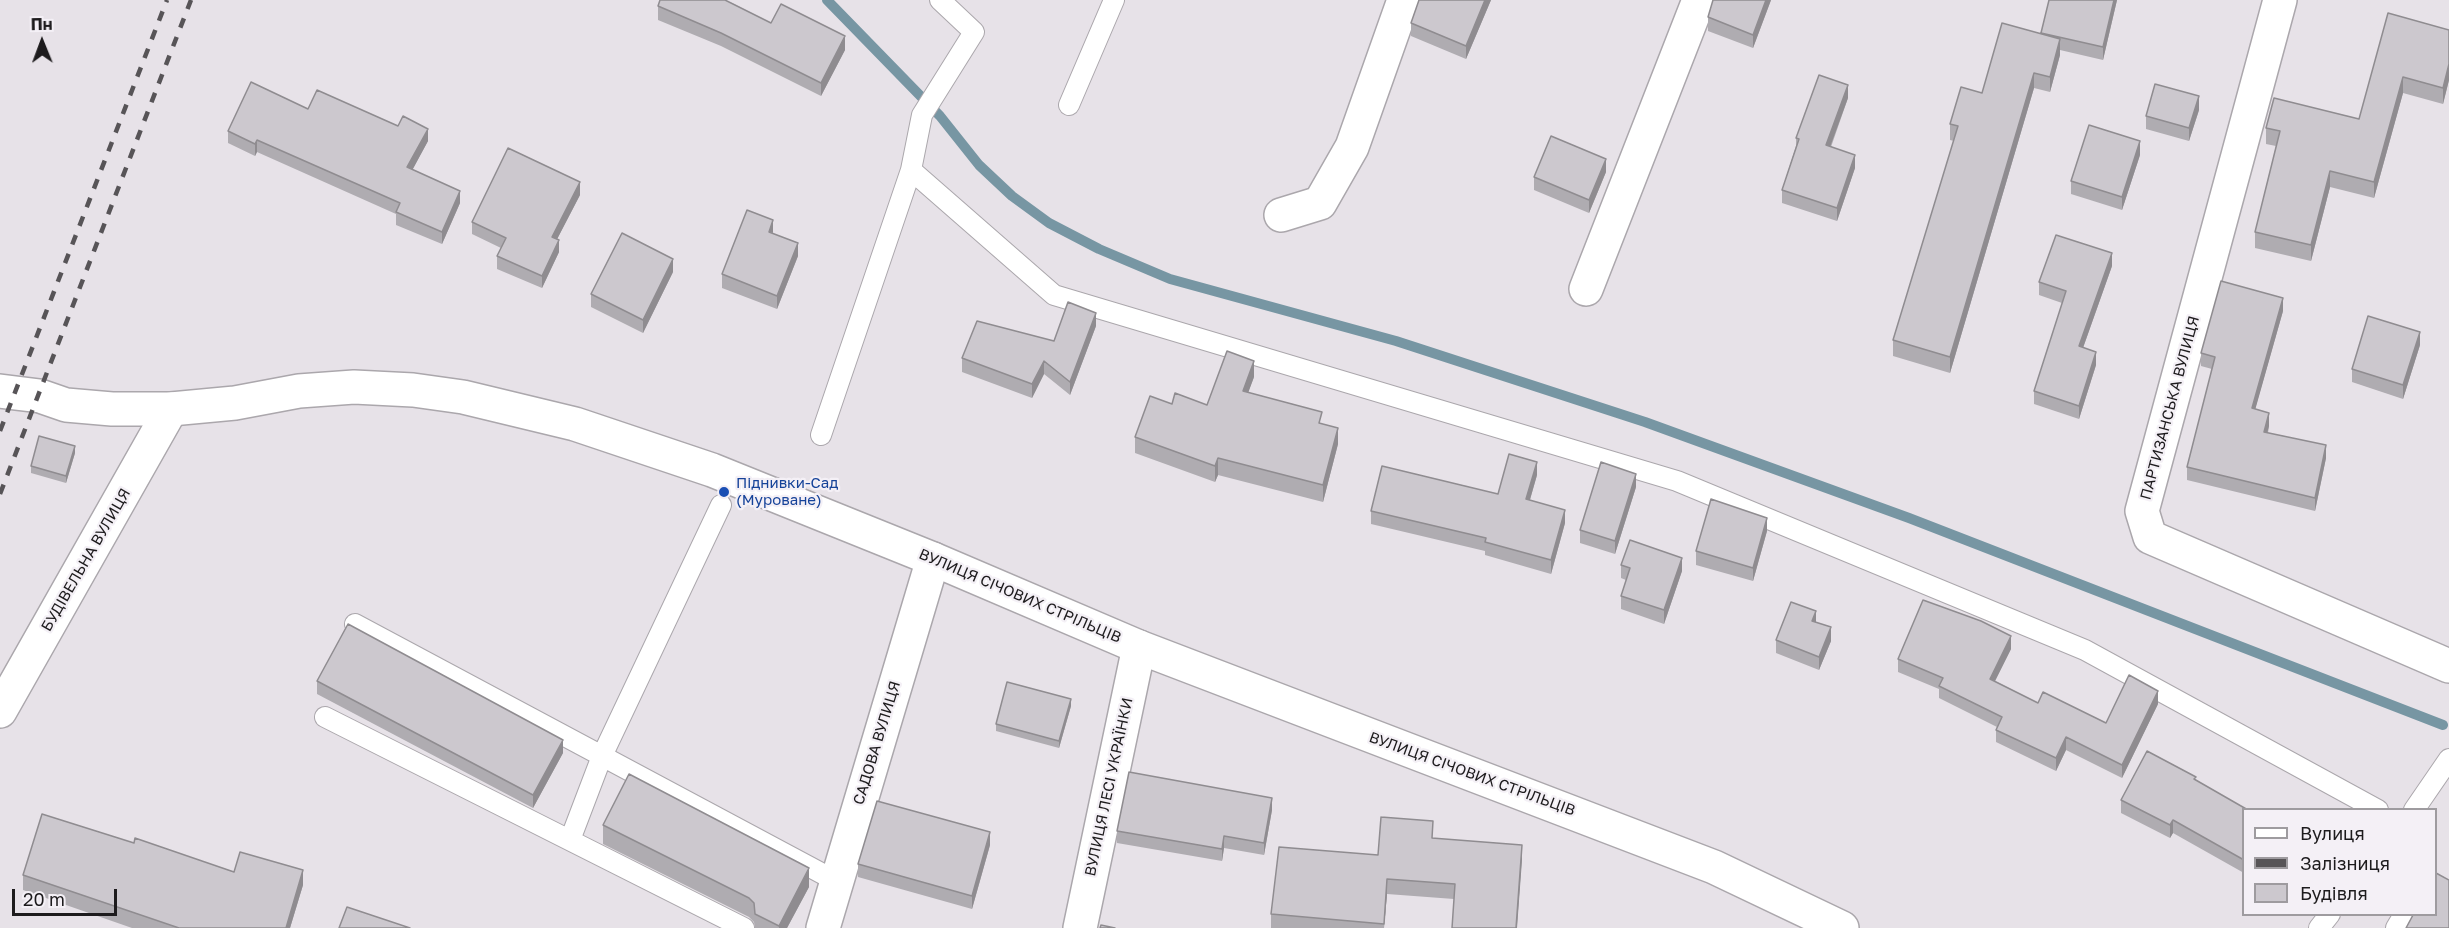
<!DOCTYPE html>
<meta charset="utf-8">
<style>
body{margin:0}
#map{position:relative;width:2449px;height:928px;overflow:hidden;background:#e7e2e8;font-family:"Golos Text",sans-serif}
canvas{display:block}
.legend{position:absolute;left:2242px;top:808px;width:195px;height:108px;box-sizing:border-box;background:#f4f0f6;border:2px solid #9e9b9f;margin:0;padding:8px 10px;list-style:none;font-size:18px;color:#1d1b1d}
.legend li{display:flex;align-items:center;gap:12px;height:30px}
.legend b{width:30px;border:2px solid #9e9b9f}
.north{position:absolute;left:12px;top:12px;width:60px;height:60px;-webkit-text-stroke:4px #f4f0f6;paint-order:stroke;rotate:359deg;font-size:16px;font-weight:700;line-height:24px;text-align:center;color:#1d1b1d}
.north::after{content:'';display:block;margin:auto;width:21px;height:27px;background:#1d1b1d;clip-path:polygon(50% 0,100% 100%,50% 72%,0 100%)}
.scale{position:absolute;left:12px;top:889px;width:105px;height:27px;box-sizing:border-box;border:3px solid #1d1b1d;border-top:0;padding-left:8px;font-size:18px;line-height:21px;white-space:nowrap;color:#1d1b1d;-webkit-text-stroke:4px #f4f0f6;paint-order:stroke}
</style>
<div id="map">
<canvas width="2449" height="928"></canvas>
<ul class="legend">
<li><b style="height:8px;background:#fff"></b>Вулиця</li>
<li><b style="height:8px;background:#575457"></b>Залізниця</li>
<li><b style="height:16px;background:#ccc8ce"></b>Будівля</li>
</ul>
<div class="north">Пн</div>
<div class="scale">20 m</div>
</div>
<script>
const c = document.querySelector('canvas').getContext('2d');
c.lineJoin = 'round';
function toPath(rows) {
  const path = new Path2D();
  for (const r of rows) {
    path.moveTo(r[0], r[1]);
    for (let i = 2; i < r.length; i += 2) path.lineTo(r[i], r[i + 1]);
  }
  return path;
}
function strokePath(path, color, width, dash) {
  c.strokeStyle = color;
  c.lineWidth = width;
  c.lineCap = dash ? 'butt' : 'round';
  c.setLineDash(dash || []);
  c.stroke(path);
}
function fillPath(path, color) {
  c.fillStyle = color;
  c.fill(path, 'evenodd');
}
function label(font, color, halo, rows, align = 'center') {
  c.font = font + ' "Golos Text",sans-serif';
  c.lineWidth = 4.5;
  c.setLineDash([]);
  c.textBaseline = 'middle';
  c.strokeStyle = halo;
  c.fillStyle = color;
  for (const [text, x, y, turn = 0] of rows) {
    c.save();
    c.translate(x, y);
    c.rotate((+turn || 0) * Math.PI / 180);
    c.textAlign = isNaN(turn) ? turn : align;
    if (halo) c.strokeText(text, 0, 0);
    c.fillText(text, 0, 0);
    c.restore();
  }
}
const stream = toPath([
 [827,0,940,116,979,165,1012,196,1049,223,1099,249,1170,279,1396,341,1645,422,1909,518,2443,725]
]);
const service = toPath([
 [1069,105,1114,0],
 [911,170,1054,295,1677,481,2085,650,2378,810],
 [821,435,911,170,922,115,974,32,940,0],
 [355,624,836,881],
 [325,717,744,928],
 [2414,810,2449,759],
 [570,840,602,756,721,505],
 [2319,928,2330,914],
 [2396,928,2402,918]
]);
const minor = toPath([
 [2280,0,2142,511,2150,537,2449,666],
 [1281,215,1320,203,1352,147,1404,0],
 [1586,289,1699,0],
 [0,711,171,409],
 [823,928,933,559],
 [1080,928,1139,647]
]);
const tertiary = toPath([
 [0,391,40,396,66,405,112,409,171,409,235,403,299,391,354,387,413,390,463,397,575,424,712,470,933,559,1139,647,1714,867,1842,928]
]);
const rail = toPath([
 [0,431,167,0],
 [0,494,191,0]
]);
const wall = toPath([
 [1419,0,1491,0,1466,59,1411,36,1411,23],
 [1771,0,1753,48,1708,31,1708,17],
 [2049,0,2117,0,2103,60,2060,50,2060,55,2050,92,2034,88,1950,373,1893,356,1893,340,1954,141,1950,140,1950,124,1982,93,2041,34],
 [730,2,771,23,845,50,821,96,721,46,658,20,658,6],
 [2449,30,2449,80,2443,104,2403,93,2374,198,2330,187,2311,261,2255,248,2255,232,2276,146,2266,144,2266,128,2359,119],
 [1848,98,1831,147,1855,168,1837,221,1782,203,1782,190,1796,146,1796,138],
 [308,109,428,141,412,170,460,203,442,244,396,225,396,214,257,152,255,156,228,143,228,131],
 [2199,110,2189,141,2146,129,2146,116],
 [2140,155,2122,210,2071,194,2071,181],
 [1606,172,1589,213,1534,190,1534,177],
 [580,195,557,239,559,252,542,288,497,269,497,256,501,248,472,234,472,222],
 [773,233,798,256,777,309,722,288,722,274],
 [2112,266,2083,348,2096,365,2079,419,2034,404,2034,391,2062,303,2039,295,2039,282],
 [673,272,643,333,591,307,591,294],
 [2283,311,2255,409,2269,426,2268,433,2326,458,2315,511,2187,480,2187,467,2212,369,2201,366,2201,353],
 [1096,326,1070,395,1044,374,1032,398,962,372,962,358,1054,341],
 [2420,345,2403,399,2352,382,2352,369],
 [1254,377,1248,392,1322,424,1338,444,1323,502,1218,475,1215,482,1135,453,1135,437,1172,404,1207,405],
 [75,453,66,483,31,473,31,466],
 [1537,475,1530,500,1565,523,1551,574,1485,555,1485,551,1371,524,1371,511,1498,494],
 [1636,487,1615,554,1580,543,1580,530],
 [1767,531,1753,581,1696,565,1696,551],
 [1621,565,1682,571,1664,624,1621,609,1621,596,1626,580,1621,578],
 [1816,622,1831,641,1819,670,1776,653,1776,640],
 [2011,649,1995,681,2038,703,2106,723,2158,704,2122,778,2066,750,2056,771,1996,742,1996,730,1997,727,1939,698,1939,689,1898,672,1898,659],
 [317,681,563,753,533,808,317,694],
 [1071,706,1059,748,996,731,996,724],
 [2196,780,2244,810,2244,873,2173,833,2170,838,2121,813,2121,800],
 [1272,810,1264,855,1224,848,1222,861,1117,843,1117,831],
 [603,825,809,887,787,928,755,928,754,922,749,917,603,844],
 [1433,838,1522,860,1454,899,1387,894,1384,928,1271,928,1271,914,1378,855],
 [134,843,234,872,303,885,290,928,132,928,23,890,23,875],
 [990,845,972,909,858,877,858,864]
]);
const shadedWall = toPath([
 [1485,0,1491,0,1466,59,1466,46],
 [1766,0,1771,0,1753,48,1753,35],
 [2114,0,2117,0,2103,60,2103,47],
 [845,36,845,50,821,96,821,83],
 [2060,39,2060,55,2050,92,2050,77],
 [2449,64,2449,80,2443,104,2443,88],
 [2034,73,2034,88,1950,373,1950,357],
 [2403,77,2403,93,2374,198,2374,182],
 [1848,85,1848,98,1826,158,1826,145],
 [2199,96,2199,110,2189,141,2189,128],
 [428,129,428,141,407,180,407,167],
 [257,140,257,152,255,156,255,144],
 [2140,141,2140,155,2122,210,2122,197],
 [1855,155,1855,168,1837,221,1837,208],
 [1606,159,1606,172,1589,213,1589,200],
 [2330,171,2330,187,2311,261,2311,245],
 [580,182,580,195,552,249,552,237],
 [460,191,460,203,442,244,442,232],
 [773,220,773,233,769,232],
 [559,240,559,252,542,288,542,276],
 [798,243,798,256,777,309,777,296],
 [2112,253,2112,266,2079,359,2079,346],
 [673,259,673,272,643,333,643,320],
 [2283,298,2283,311,2252,421,2252,408],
 [1096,313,1096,326,1070,395,1070,382],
 [2420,332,2420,345,2403,399,2403,385],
 [2096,352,2096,365,2079,419,2079,406],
 [1044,361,1044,374,1032,398,1032,384],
 [1254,361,1254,377,1243,407,1243,391],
 [2269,413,2269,426,2264,445,2264,432],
 [1338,428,1338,444,1323,502,1323,485],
 [2326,445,2326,458,2315,511,2315,498],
 [75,446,75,453,66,483,66,476],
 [1218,458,1218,475,1215,482,1215,466],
 [1537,462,1537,475,1526,513,1526,499],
 [1636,474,1636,487,1615,554,1615,541],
 [1565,510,1565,523,1551,574,1551,560],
 [1767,518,1767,531,1753,581,1753,568],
 [1682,558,1682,571,1664,624,1664,610],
 [1816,611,1816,625,1812,621],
 [1831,627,1831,641,1819,670,1819,657],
 [2011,636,2011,649,1990,691,1990,679],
 [2158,691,2158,704,2122,778,2122,765],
 [1071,699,1071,706,1059,748,1059,741],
 [2066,737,2066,750,2056,771,2056,758],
 [563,740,563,753,533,808,533,795],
 [1272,798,1272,810,1264,855,1264,843],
 [2173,820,2173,833,2170,838,2170,825],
 [990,832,990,845,972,909,972,896],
 [1224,836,1224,848,1222,861,1222,849],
 [1522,845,1522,860,1517,928,1516,928],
 [809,868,809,887,787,928,779,928,779,926],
 [303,870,303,885,290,928,286,928],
 [1387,879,1387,894,1384,928]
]);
const building = toPath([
 [660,0,725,0,771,23,781,4,845,36,821,83,721,33,658,6,660,0],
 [1419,0,1485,0,1466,46,1411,23,1419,0],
 [1713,0,1766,0,1753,35,1708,17,1713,0],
 [2049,0,2114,0,2103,47,2041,33,2049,0],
 [2388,13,2449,30,2449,64,2443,88,2403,77,2374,182,2330,171,2311,245,2255,232,2280,131,2266,128,2274,98,2359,119,2388,13],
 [2002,23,2060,39,2050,77,2034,73,1950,357,1893,340,1958,126,1950,124,1961,87,1982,93,2002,23],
 [1819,75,1848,85,1826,145,1855,155,1837,208,1782,190,1799,139,1796,138,1819,75],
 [251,82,308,109,317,90,398,126,403,116,428,129,407,167,460,191,442,232,396,212,400,203,257,140,255,144,228,131,251,82],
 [2155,84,2199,96,2189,128,2146,116,2155,84],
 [2089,125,2140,141,2122,197,2071,181,2089,125],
 [1551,136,1606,159,1589,200,1534,177,1551,136],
 [508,148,580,182,552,237,559,240,542,276,497,256,506,238,472,222,508,148],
 [747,210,773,220,769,232,798,243,777,296,722,274,747,210],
 [622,233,673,259,643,320,591,294,622,233],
 [2056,235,2112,253,2079,346,2096,352,2079,406,2034,391,2066,291,2039,282,2056,235],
 [2221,281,2283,298,2252,408,2269,413,2264,432,2326,445,2315,498,2187,467,2215,357,2201,353,2221,281],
 [1068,302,1096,313,1070,382,1044,361,1032,384,962,358,977,321,1054,341,1068,302],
 [2368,316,2420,332,2403,385,2352,369,2368,316],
 [1227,351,1254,361,1243,391,1322,412,1319,423,1338,428,1323,485,1218,458,1215,466,1135,437,1150,396,1172,404,1175,393,1207,405,1227,351],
 [39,436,75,446,66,476,31,466,39,436],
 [1509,454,1537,462,1526,499,1565,510,1551,560,1485,542,1486,538,1371,511,1382,466,1498,494,1509,454],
 [1601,462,1636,474,1615,541,1580,530,1601,462],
 [1711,499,1767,518,1753,568,1696,551,1711,499],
 [1630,540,1682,558,1664,610,1621,596,1630,568,1621,565,1630,540],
 [1923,600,1981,621,2011,636,1990,679,2038,703,2043,692,2106,723,2129,675,2158,691,2122,765,2066,737,2056,758,1996,730,2002,717,1939,686,1943,678,1898,659,1923,600],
 [1791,602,1816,611,1812,621,1831,627,1819,657,1776,640,1791,602],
 [348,624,563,740,533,795,317,681,348,624],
 [1007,682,1071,699,1059,741,996,724,1007,682],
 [2147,751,2196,777,2194,779,2248,810,2244,810,2244,860,2173,820,2170,825,2121,800,2147,751],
 [1129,772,1272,798,1264,843,1224,836,1222,849,1117,831,1129,772],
 [629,774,809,868,779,926,755,914,754,903,749,898,603,825,629,774],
 [877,801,990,832,972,896,858,864,877,801],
 [42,814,134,843,135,838,234,872,240,852,303,870,286,928,179,928,23,875,42,814],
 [1381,817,1433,821,1432,838,1522,845,1516,928,1452,928,1455,884,1387,879,1384,924,1271,914,1279,847,1378,855,1381,817],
 [2436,873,2449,880,2449,928,2406,928,2413,915,2436,915,2436,873],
 [347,907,410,928,339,928,347,907],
 [1101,925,1115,928,1100,928,1101,925]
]);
const markers = [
 [724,492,6,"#1a4fb4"]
];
const streetNames = [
 ["ПАРТИЗАНСЬКА ВУЛИЦЯ",2170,408,-75],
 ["БУДІВЕЛЬНА ВУЛИЦЯ",86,560,-60],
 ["ВУЛИЦЯ СІЧОВИХ СТРІЛЬЦІВ",1020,596,23],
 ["САДОВА ВУЛИЦЯ",877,743,-73],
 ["ВУЛИЦЯ СІЧОВИХ СТРІЛЬЦІВ",1472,774,20],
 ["ВУЛИЦЯ ЛЕСІ УКРАЇНКИ",1109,787,-78]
];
const transitNames = [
 ["Піднивки-Сад",736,483],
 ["(Муроване)",736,500]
];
strokePath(stream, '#7796a3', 10);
strokePath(service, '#aba7ac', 22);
strokePath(minor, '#aba7ac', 36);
strokePath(tertiary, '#aba7ac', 36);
strokePath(service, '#fff', 20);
strokePath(minor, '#fff', 33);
strokePath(tertiary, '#fff', 33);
strokePath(rail, '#575457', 4.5, [10, 10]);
fillPath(wall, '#afacb1');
fillPath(shadedWall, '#8f8c90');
fillPath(building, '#ccc8ce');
strokePath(building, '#8f8c90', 1.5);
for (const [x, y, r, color] of markers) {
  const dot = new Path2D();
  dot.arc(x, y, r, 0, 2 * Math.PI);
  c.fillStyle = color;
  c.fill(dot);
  strokePath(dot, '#f4f0f6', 2);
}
label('15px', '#1d1b1d', '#f4f0f6', streetNames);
label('15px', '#164399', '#f4f0f6', transitNames, 'left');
</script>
